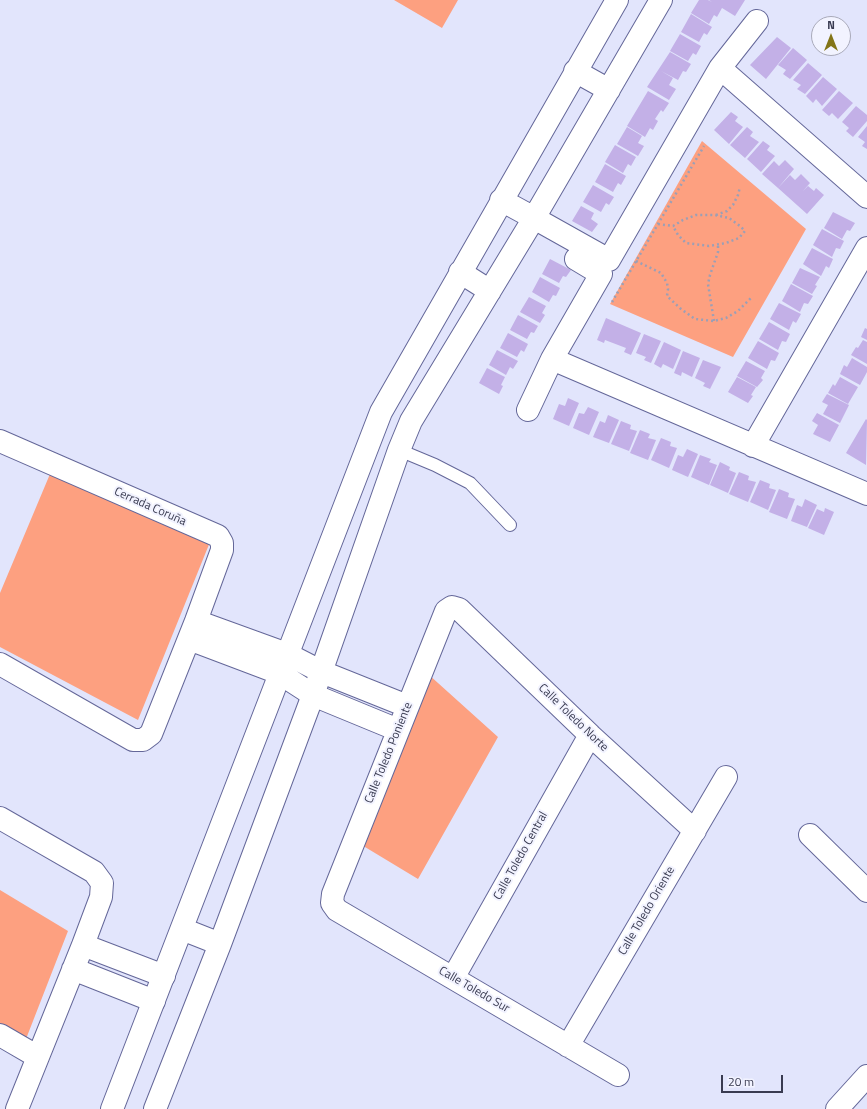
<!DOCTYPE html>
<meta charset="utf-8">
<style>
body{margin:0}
#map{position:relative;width:867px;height:1109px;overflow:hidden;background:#e2e5fc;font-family:"Titillium Web",sans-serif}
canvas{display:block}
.north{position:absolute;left:811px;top:16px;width:40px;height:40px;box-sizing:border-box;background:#f2f3ff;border:1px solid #a8a9b9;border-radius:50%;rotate:0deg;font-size:11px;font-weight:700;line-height:16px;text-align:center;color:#393b51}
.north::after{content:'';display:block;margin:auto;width:14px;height:18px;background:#837518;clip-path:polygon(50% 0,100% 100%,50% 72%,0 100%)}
.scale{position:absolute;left:721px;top:1075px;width:62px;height:18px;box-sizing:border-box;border:2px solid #393b51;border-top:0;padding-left:5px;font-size:12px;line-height:14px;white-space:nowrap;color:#393b51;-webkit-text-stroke:3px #f2f3ff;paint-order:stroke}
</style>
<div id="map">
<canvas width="867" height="1109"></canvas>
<div class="north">N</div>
<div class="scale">20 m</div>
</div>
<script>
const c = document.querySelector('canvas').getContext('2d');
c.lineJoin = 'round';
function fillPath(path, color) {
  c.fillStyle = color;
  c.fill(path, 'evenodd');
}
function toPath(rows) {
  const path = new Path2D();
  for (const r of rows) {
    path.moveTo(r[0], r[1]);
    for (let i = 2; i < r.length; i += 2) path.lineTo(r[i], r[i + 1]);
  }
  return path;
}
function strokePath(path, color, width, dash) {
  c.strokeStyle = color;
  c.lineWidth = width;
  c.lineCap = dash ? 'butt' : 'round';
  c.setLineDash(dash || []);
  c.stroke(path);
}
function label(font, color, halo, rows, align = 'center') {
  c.font = font + ' "Titillium Web",sans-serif';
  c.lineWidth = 4;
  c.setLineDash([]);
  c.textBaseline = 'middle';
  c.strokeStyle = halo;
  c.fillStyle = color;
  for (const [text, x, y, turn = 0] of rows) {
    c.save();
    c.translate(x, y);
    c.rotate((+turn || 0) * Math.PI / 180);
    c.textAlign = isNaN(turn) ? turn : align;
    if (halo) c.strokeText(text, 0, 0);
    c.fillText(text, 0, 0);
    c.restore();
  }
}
const green = toPath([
 [394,0,458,0,442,28],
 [702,141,806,229,733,357,610,304],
 [50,474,210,542,138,720,0,647,0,593],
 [428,674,498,737,418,879,360,844],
 [0,890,68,931,26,1039,0,1025]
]);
const building = toPath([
 [699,0,708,0,712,2,709,0,745,0,735,16,722,8,717,17,714,15,709,24,691,13],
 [691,14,712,27,707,35,704,33,699,42,681,32],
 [680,34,701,46,696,55,693,53,688,61,670,51],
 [777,37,791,48,766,79,750,65],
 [793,48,807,60,790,79,783,74,786,70,778,65],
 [670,52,691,64,686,72,683,71,678,80,661,71,673,78,669,85,676,89,669,100,647,87],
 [808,63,822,75,805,94,797,89,801,85,793,80],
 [823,77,837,89,822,106,816,99,813,103,806,96],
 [648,91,669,103,663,112,661,110,655,119,658,121,653,130,650,128,645,137,627,126],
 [839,91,853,103,838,119,832,113,829,116,822,110],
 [856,106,867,115,867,121,853,137,846,131,849,128,842,122],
 [731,112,738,117,735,121,743,127,729,144,714,130],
 [867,126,867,149,862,146,865,142,858,137],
 [627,127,642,136,638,143,644,146,638,156,617,144],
 [747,127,753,132,750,136,759,142,745,158,730,145],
 [763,141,770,146,767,150,775,156,761,172,747,159],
 [615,145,636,157,631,166,628,164,623,173,605,162],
 [785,160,794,169,778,188,762,174,774,161,779,166],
 [605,164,626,176,621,185,618,183,613,192,595,182],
 [801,174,810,183,803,191,808,186,814,191,816,188,824,195,807,214,778,188,790,175,795,180],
 [593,185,614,197,609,205,606,203,601,212,583,202],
 [581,206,594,213,591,219,598,224,592,232,572,221],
 [833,212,855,223,850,231,847,230,842,239,824,228],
 [822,229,844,241,840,249,836,248,832,257,813,245],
 [812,248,833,259,829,268,826,266,821,276,803,264],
 [550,259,571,270,566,277,563,276,559,283,542,274],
 [800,268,820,277,815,285,817,286,812,294,792,283],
 [540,277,560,288,556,296,553,295,549,302,532,292],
 [791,284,813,296,808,304,804,303,800,312,782,301],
 [529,297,546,306,542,313,545,315,540,323,520,312],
 [779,303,801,314,796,323,793,321,789,330,770,319],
 [518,315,538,326,534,333,531,332,527,339,510,330],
 [606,318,641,333,631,355,624,352,626,348,605,340,604,343,597,340],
 [769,322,790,334,786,342,782,341,778,350,759,339],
 [865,328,867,329,867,340,861,337],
 [508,333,528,344,524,352,521,350,517,357,500,348],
 [644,334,661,341,651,363,644,360,646,357,636,353],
 [863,340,867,342,867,364,851,355,856,347,858,348],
 [758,341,779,353,775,361,771,360,767,369,748,358],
 [664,342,681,350,673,369,663,364,661,368,654,364],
 [497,350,518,361,513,369,510,367,506,375,489,365],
 [683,351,700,358,692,377,682,372,681,376,674,373],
 [852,358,867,367,867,372,860,385,840,374,844,365,847,367],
 [703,360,721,367,710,389,703,386,705,383,695,378],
 [746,361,765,371,761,378,763,380,757,387,737,376],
 [487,368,505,377,501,385,503,386,499,394,479,383],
 [737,377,756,387,751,395,753,396,748,403,728,392],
 [840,377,858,387,848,404,828,393,833,384,835,386],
 [827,394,849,405,840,423,823,414,828,405,822,402],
 [568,398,579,403,569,426,553,419,559,404,565,406],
 [588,407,599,412,589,435,573,428,579,413,584,414],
 [817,413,839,425,830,442,813,434,818,425,812,421],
 [608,415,619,420,609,443,593,437,600,421,605,423],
 [866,419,867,420,866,465,846,453],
 [621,421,631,425,630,429,637,431,629,451,611,444],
 [640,430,650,434,648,438,656,440,648,460,630,453],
 [661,438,671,442,670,446,677,448,669,468,651,460],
 [687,449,698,454,688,477,672,470,678,455,683,457],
 [700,455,711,459,709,462,717,465,709,485,691,477],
 [720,462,730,467,729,470,736,473,728,493,710,485],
 [739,472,749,476,748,480,756,482,748,502,729,494],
 [760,480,770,484,769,488,776,490,768,510,750,502],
 [779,489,789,493,788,497,795,499,787,519,769,512],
 [805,499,817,505,807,527,791,521,797,505,802,507],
 [825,508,834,512,824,535,808,528,817,509,824,512]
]);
const path = toPath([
 [716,215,727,211,733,205,738,195,740,187],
 [658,224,673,226,683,220,696,215,715,215,729,218,740,226,745,231,739,238,726,243,709,246,686,243,678,235,673,226],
 [636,261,661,273,667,283,668,289,667,296,681,309,695,319,714,321,726,318,738,311,751,298],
 [612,302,704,146],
 [714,321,708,284,710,275,718,252,718,245]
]);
const lane = toPath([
 [399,450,435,465,470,483,510,525]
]);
const street = toPath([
 [720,68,867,197],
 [534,218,609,260,720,68,757,21],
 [552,359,867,494],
 [528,410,552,359,601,274,576,259],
 [0,441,218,536,222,543,222,550,196,621,151,734,143,740,133,740,0,664],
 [753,446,867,248],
 [196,621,287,654,322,672,407,706],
 [189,639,279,673,313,695,398,730],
 [0,818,94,872,102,883,101,897,83,945,17,1109],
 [810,835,867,891],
 [83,945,164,976],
 [73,969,154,1001],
 [453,978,590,735],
 [0,1035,38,1057],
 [568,1046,726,777],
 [618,1075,337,910,332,903,333,894,446,611,452,607,459,609,590,735,695,831],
 [837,1109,867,1076]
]);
const secondary = toPath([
 [575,71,609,90],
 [501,200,534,218],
 [460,272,490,291],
 [182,929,220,944],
 [112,1109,381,412,617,0],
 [155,1109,220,944,313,695,399,450,411,421,534,218,661,0]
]);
const streetNames = [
 ["Cerrada Coruña",150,507,24],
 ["Calle Toledo Norte",573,718,44],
 ["Calle Toledo Poniente",389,753,-68],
 ["Calle Toledo Central",521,856,-61],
 ["Calle Toledo Oriente",647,911,-60],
 ["Calle Toledo Sur",474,990,30]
];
fillPath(green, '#fda080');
fillPath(building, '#c3b0e7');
strokePath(lane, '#646799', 14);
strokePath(street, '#646799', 24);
strokePath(secondary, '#646799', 24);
strokePath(path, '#9c9fb5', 2.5, [2, 3]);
strokePath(lane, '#fff', 12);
strokePath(street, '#fff', 22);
strokePath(secondary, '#fff', 22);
label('12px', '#393b51', '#f2f3ff', streetNames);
</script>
